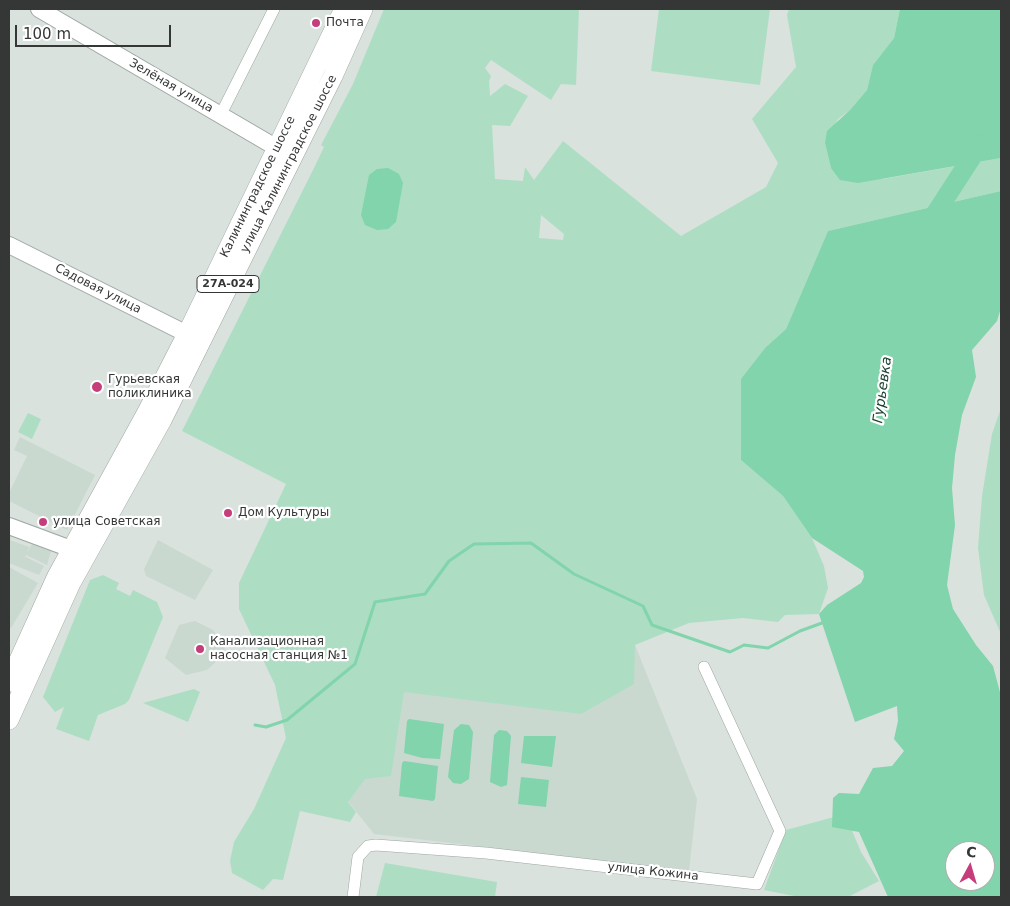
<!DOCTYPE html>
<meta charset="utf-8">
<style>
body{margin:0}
#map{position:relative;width:1010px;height:906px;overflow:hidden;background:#d9e2dd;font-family:"DejaVu Sans",sans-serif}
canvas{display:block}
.frame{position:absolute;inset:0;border:10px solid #343735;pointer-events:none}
.north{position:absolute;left:945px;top:841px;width:50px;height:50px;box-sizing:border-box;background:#fff;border:1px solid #aeafae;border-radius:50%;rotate:6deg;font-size:14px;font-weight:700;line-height:20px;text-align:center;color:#343735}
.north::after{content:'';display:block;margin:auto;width:18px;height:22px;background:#c53d7b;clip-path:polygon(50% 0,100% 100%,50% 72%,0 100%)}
.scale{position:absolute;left:15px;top:25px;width:156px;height:22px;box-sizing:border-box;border:2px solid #343735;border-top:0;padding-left:6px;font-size:15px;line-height:18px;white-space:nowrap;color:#343735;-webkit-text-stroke:4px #fff;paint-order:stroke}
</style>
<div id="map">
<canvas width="1010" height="906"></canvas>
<div class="frame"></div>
<div class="north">С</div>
<div class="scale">100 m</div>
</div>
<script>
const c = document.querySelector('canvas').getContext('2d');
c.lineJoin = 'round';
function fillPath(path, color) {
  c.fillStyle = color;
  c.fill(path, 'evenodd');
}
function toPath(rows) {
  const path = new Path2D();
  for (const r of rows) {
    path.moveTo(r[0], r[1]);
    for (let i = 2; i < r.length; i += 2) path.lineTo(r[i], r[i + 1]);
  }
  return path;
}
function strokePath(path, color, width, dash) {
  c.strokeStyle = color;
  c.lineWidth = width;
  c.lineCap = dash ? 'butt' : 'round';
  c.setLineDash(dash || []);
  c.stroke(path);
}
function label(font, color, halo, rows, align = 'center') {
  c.font = font + ' "DejaVu Sans",sans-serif';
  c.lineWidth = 4.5;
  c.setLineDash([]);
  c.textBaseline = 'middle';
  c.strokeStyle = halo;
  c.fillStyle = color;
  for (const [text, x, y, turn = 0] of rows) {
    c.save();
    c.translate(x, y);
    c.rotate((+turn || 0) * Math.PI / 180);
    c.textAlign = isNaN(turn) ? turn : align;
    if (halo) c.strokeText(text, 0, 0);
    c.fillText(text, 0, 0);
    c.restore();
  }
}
const built = toPath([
 [20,437,95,475,67,530,9,501,9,493,27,456,14,450],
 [9,534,12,535,10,540,29,547,27,553,32,544,51,551,47,565,26,555,25,558,26,557,44,566,39,575,9,563],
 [158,540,213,570,195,600,146,576,144,569],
 [9,567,38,583,11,628,9,627],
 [195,621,213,630,225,648,221,657,207,670,186,675,165,658,179,625],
 [635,645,697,799,689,871,374,834,297,737,297,706]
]);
const green = toPath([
 [384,9,579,9,576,85,561,84,551,100,491,60,485,68,491,76,489,81,490,96,505,84,528,96,510,126,492,125,495,179,523,181,525,167,534,180,563,141,681,236,766,187,778,163,752,119,796,67,787,15,789,9,900,9,894,38,873,65,867,90,850,110,838,119,825,143,831,168,883,179,1001,158,1001,191,828,231,786,329,766,347,741,460,783,496,812,538,824,566,828,588,819,614,785,615,778,622,743,618,689,623,635,645,634,684,581,714,404,692,391,776,365,779,348,802,356,812,350,822,300,811,283,880,273,879,263,890,232,873,230,861,234,842,254,809,286,738,275,685,239,609,239,583,286,484,182,431,314,168,324,147,321,145,353,84],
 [541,215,564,234,563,240,539,238],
 [659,9,770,9,760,85,651,71],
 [1001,408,1001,634,984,595,978,548,982,496,992,434],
 [28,413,41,419,32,439,18,432],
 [103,575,119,583,116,589,130,596,133,590,157,602,163,617,129,700,125,704,98,715,89,741,56,729,64,707,55,712,43,697,90,580],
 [194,689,200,692,188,722,143,703],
 [845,814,861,852,879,881,848,897,799,897,764,890,786,830],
 [385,863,497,882,495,897,376,897]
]);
const water = toPath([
 [900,9,1001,9,1001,158,858,183,840,180,831,168,825,143,827,131,850,110,867,90,873,65,894,38],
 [388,168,399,174,403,183,396,222,388,229,377,230,365,225,361,215,369,175,377,169],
 [1001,191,1001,308,997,321,972,350,976,377,962,415,955,455,952,488,955,525,947,585,953,609,976,645,993,666,1001,696,1001,897,888,897,859,832,832,827,833,798,839,793,859,794,873,768,892,766,904,751,894,739,898,721,897,706,855,722,819,614,827,605,861,583,864,577,863,571,812,538,783,496,741,460,741,379,766,347,786,329,828,231],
 [955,851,985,851,985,881,955,881],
 [409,719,444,724,440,759,422,758,404,753,407,721],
 [461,724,469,725,473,732,469,779,461,784,453,783,448,777,454,730],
 [499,730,507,731,511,736,507,785,501,787,490,782,494,735],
 [524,736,556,736,552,767,521,763],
 [404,761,438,766,435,799,433,801,399,796,402,763],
 [521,777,549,780,546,807,518,804]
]);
const stream = toPath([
 [255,725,266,727,287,720,355,664,375,602,425,594,449,561,474,544,531,543,574,574,643,606,652,625,730,652,744,645,768,648,800,631,822,623]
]);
const river = toPath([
 [928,225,981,143]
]);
const street = toPath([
 [221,114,274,9],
 [353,897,358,857,368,846,376,845,486,853,757,884,780,831,704,667]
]);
const secondary = toPath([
 [39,9,277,148],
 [9,245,187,334],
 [9,526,71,549]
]);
const primary = toPath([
 [9,682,57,576,147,412,187,334,344,9],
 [9,720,71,583,162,420,333,76,363,9]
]);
const markers = [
 [316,23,5,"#c53d7b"],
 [97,387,6,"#c53d7b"],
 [228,513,5,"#c53d7b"],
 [43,522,5,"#c53d7b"],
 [200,649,5,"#c53d7b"]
];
const shields = [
 [228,284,62]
];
const shieldNames = [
 ["27А-024",228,284]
];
const poiNames = [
 ["Почта",326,23],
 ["Гурьевская",108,380],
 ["поликлиника",108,394],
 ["Дом Культуры",238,513],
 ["улица Советская",53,522],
 ["Канализационная",210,642],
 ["насосная станция №1",210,656]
];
const streetNames = [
 ["Зелёная улица",171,86,30],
 ["улица Калининградское шоссе",289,164,-63],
 ["Калининградское шоссе",258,187,-64],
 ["Садовая улица",98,289,27],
 ["улица Кожина",653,872,6]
];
const waterNames = [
 ["Гурьевка",883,390,-82]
];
fillPath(built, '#c9d9d0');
fillPath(green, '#addec4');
fillPath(water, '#81d4ab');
strokePath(stream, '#81d4ab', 3);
strokePath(river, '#81d4ab', 19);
strokePath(street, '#9da6a1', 12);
strokePath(secondary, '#9da6a1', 18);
strokePath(primary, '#9da6a1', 20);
strokePath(street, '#fff', 11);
strokePath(secondary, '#fff', 16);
strokePath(primary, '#fff', 19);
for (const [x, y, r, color] of markers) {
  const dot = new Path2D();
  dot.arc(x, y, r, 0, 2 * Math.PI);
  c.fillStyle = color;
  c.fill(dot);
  strokePath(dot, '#fff', 2);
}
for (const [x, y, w] of shields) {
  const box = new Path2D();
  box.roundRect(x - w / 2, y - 8.5, w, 17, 4);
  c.fillStyle = '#fff';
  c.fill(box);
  strokePath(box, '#343735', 1);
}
label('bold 11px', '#343735', null, shieldNames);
label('12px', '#343735', '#fff', poiNames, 'left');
label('12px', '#343735', '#fff', streetNames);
label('italic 14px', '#1d4231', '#fff', waterNames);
</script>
